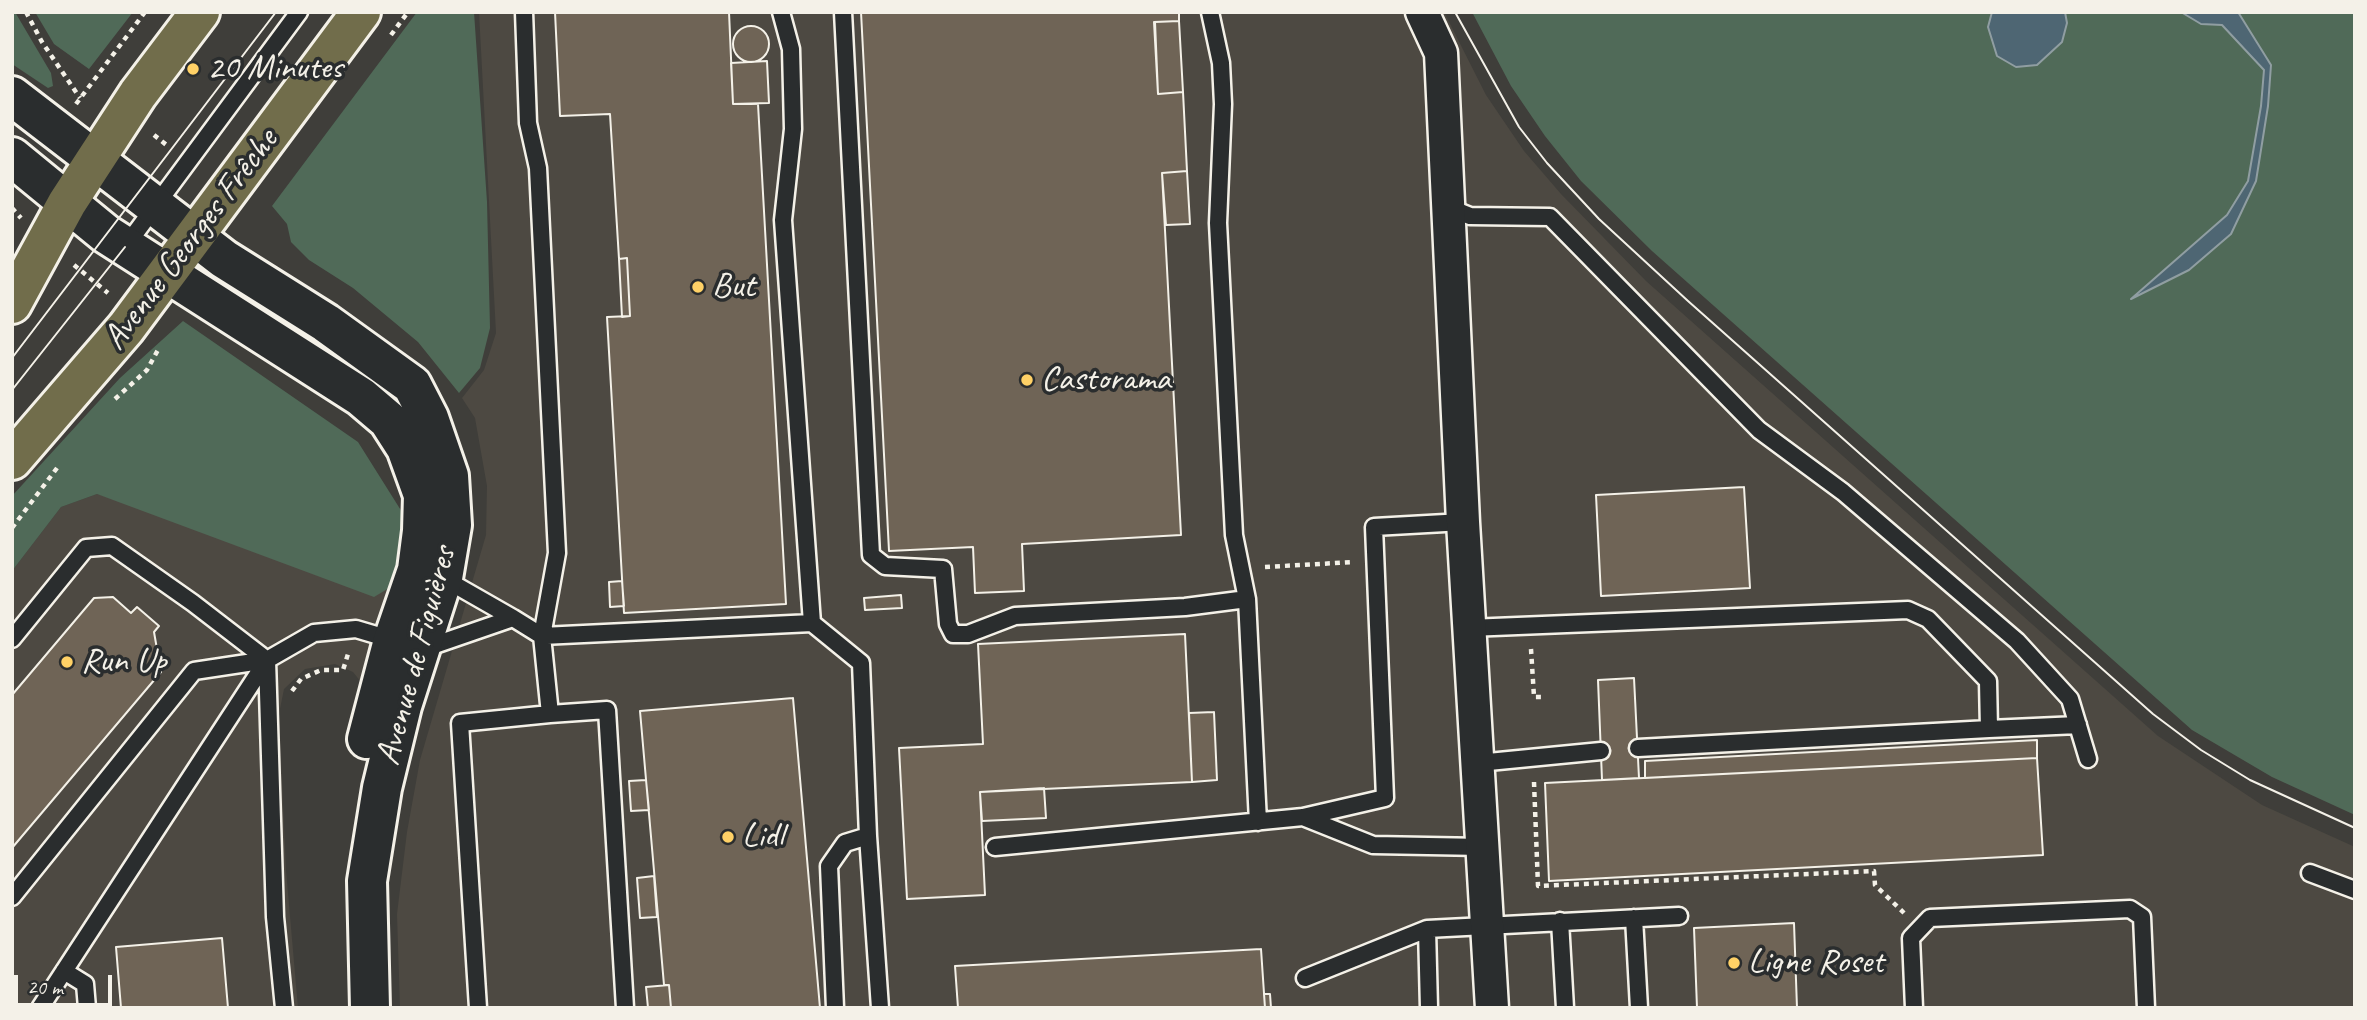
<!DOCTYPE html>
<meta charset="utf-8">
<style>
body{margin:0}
#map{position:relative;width:2367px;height:1020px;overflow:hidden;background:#3f3e3a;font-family:Caveat,sans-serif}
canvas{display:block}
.frame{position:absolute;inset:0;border:14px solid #f4f1e8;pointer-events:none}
.scale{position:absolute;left:14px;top:975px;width:98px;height:32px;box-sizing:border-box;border:4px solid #f4f1e8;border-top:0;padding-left:9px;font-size:21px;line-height:24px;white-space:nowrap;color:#f4f1e8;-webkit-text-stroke:5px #2a2d2e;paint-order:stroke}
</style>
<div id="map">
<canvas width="2367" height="1020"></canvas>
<div class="frame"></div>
<div class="scale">20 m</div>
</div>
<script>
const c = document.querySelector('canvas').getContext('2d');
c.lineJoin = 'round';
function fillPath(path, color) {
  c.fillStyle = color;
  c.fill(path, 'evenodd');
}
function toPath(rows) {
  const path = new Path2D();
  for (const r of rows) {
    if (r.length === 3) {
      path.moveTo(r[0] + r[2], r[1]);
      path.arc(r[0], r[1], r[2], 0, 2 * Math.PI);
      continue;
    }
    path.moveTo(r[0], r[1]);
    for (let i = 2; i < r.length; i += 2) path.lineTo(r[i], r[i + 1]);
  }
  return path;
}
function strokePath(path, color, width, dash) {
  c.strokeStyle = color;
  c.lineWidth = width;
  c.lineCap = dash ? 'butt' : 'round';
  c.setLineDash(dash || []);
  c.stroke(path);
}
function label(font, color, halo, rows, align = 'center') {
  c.font = font + ' Caveat,sans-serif';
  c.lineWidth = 7;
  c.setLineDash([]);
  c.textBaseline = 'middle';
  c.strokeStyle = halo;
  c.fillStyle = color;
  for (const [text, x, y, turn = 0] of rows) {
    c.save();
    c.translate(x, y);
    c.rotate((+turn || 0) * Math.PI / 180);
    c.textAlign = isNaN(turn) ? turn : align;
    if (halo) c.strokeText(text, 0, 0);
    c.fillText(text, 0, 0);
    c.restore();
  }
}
const built = toPath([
 [479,12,1444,12,1486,95,1524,151,1561,194,1646,281,2158,736,2262,805,2355,847,2355,1008,400,1008,397,914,407,832,420,760,486,535,487,486,475,418,462,398,484,370,496,333],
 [97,494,399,582,365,687,353,672,335,664,305,669,284,689,279,714,286,870,298,1008,12,1008,12,571,61,507]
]);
const green = toPath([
 [12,12,15,12,51,73,53,86,48,88,12,64],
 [35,12,133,12,89,69,54,44],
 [417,12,474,12,487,202,490,328,480,368,459,393,418,342,353,288,309,260,291,242,287,224,272,206],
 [1472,12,2355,12,2355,815,2272,777,2192,730,1652,251,1581,181,1545,136,1511,86],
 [183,321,358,442,402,512,399,582,374,597,97,494,61,507,12,571,12,496,120,378]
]);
const water = toPath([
 [1992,12,2065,12,2067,23,2062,42,2037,65,2016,67,1997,56,1988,27,1992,12],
 [2181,12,2238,12,2271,65,2268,106,2256,181,2231,234,2189,270,2131,299,2227,215,2248,181,2261,106,2264,70,2222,25,2201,24,2181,12]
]);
const building = toPath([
 [555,12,729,12,733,104,758,104,786,604,624,613,607,317,630,316,627,258,619,259,610,114,560,116,555,12],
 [861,12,1179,12,1179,21,1154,22,1158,94,1183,92,1187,171,1162,173,1181,535,1022,544,1024,591,975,593,973,547,889,551,861,12],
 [1179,21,1183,92,1158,94,1155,22,1179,21],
 [751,44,18],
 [767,61,769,103,733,104,731,63,767,61],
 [1187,171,1190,224,1166,225,1162,173,1187,171],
 [627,258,630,316,622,317,619,259,627,258],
 [1744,487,1750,588,1601,596,1596,495,1744,487],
 [622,581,624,606,610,607,609,582,622,581],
 [901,595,902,608,865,610,864,598,901,595],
 [113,597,131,613,137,607,159,626,154,632,161,672,12,848,12,695,94,598,113,597],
 [1185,634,1192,782,980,792,985,895,907,899,899,748,983,744,978,644,1185,634],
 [1634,678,1639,778,1602,780,1598,680,1634,678],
 [793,698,820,1008,671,1008,669,985,664,985,640,711,793,698],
 [1214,712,1217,780,1192,782,1189,713,1214,712],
 [2037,740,2037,758,1645,778,1645,761,2037,740],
 [2037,758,2043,855,1549,881,1545,783,2037,758],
 [646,780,649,810,631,811,629,781,646,780],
 [1044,788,1046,818,982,821,980,792,1044,788],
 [654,876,657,917,640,918,637,878,654,876],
 [1794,923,1797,1008,1697,1008,1694,928,1794,923],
 [222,938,228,1008,121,1008,116,947,222,938],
 [1261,949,1265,1008,958,1008,955,966,1261,949],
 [669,985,671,1008,648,1008,646,987,669,985],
 [1264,994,1270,994,1271,1008,1265,1008,1264,994]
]);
const path = toPath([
 [26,12,42,42,80,98],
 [391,35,408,12],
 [76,104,145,12],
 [154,135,169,147],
 [12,208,21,218],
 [74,265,108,293],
 [115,399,147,370,159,348],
 [12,528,60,464],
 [1265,567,1354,562],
 [1531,649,1534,697,1544,697],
 [292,691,301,679,321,670,343,670,348,654],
 [1534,782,1538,886,1874,871,1875,885,1904,913]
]);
const service = toPath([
 [781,12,791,49,793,129,783,220,812,623],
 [843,12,871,555,885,566,943,569,948,624,953,634,968,634,1015,616,1185,607,1247,599],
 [1210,12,1221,63,1223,104,1218,223,1234,535,1247,599,1258,822],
 [1450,208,1470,216,1550,217,1759,430,1843,492,2017,641,2070,699,2088,759],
 [125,247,299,12],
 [513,618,542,636,812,623,861,663,868,836,880,1008],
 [1469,628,1908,610,1928,619,1988,681,1989,729,1638,748],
 [12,639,86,548,112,546,193,603,267,660],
 [423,649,513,618,443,578],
 [267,660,275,917,284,1008],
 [550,714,607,710,625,1008],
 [1989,729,2078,725],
 [1478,763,1601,751],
 [1303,817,1373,845,1483,847],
 [995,847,1303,817,1385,798,1374,527,1463,522],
 [2310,873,2355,890],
 [12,897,194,671,267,660,314,633,356,629,393,640],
 [1634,918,1639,1008],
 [1560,921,1565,1008],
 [1427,929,1429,1008],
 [64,971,85,984,87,1008],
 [1305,978,1427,929,1679,916],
 [40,1008,267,660],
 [478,1008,460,723,550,714,542,636,557,553,538,168,528,123,524,12],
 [835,1008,829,866,845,843,868,836],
 [1914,1008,1911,938,1930,918,2130,909,2142,917,2146,1008]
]);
const minor = toPath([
 [1422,12,1441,53,1463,522,1492,1008]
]);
const secondary = toPath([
 [12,96,224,259,326,323,412,385,429,418,449,476,452,525,443,578,402,706,382,788,367,881,370,1008],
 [12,157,106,234,361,397,388,420,406,448,423,495,422,531,417,570,393,640,367,739]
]);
const primary = toPath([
 [12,304,67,203,138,94,200,12],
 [12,460,126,328,361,12]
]);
const tram = toPath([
 [1455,12,1519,127,1547,163,1599,219,1688,301,2153,714,2201,750,2250,780,2355,828],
 [12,358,276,12],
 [12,390,125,247]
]);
const markers = [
 [193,69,7,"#ffd166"],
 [698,287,7,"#ffd166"],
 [1027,380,7,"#ffd166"],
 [67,662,7,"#ffd166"],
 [728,837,7,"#ffd166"],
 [1734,963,7,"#ffd166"]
];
const poiNames = [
 ["20 Minutes",207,69],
 ["But",712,287],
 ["Castorama",1041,380],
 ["Run Up",81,662],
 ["Lidl",742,837],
 ["Ligne Roset",1748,963]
];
const streetNames = [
 ["Avenue Georges Frêche",191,240,-53],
 ["Avenue de Figuières",417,656,-75]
];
fillPath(built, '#4d4942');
fillPath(green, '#506a58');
fillPath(water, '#4e6673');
strokePath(water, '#909ea2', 2);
fillPath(building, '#6f6456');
strokePath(building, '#f4f1e8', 2);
strokePath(service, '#f4f1e8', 21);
strokePath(minor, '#f4f1e8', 37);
strokePath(secondary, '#f4f1e8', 44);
strokePath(primary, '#f4f1e8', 44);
strokePath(path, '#f4f1e8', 4.5, [5, 5]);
strokePath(service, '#2a2d2e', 16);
strokePath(minor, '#2a2d2e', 32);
strokePath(secondary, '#2a2d2e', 38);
strokePath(primary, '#716d4b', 38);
strokePath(tram, '#f4f1e8', 2);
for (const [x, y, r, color] of markers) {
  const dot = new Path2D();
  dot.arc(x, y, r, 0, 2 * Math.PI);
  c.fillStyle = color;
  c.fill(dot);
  strokePath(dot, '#2a2d2e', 2.5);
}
label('35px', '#f4f1e8', '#2a2d2e', poiNames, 'left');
label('35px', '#f4f1e8', '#2a2d2e', streetNames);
</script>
